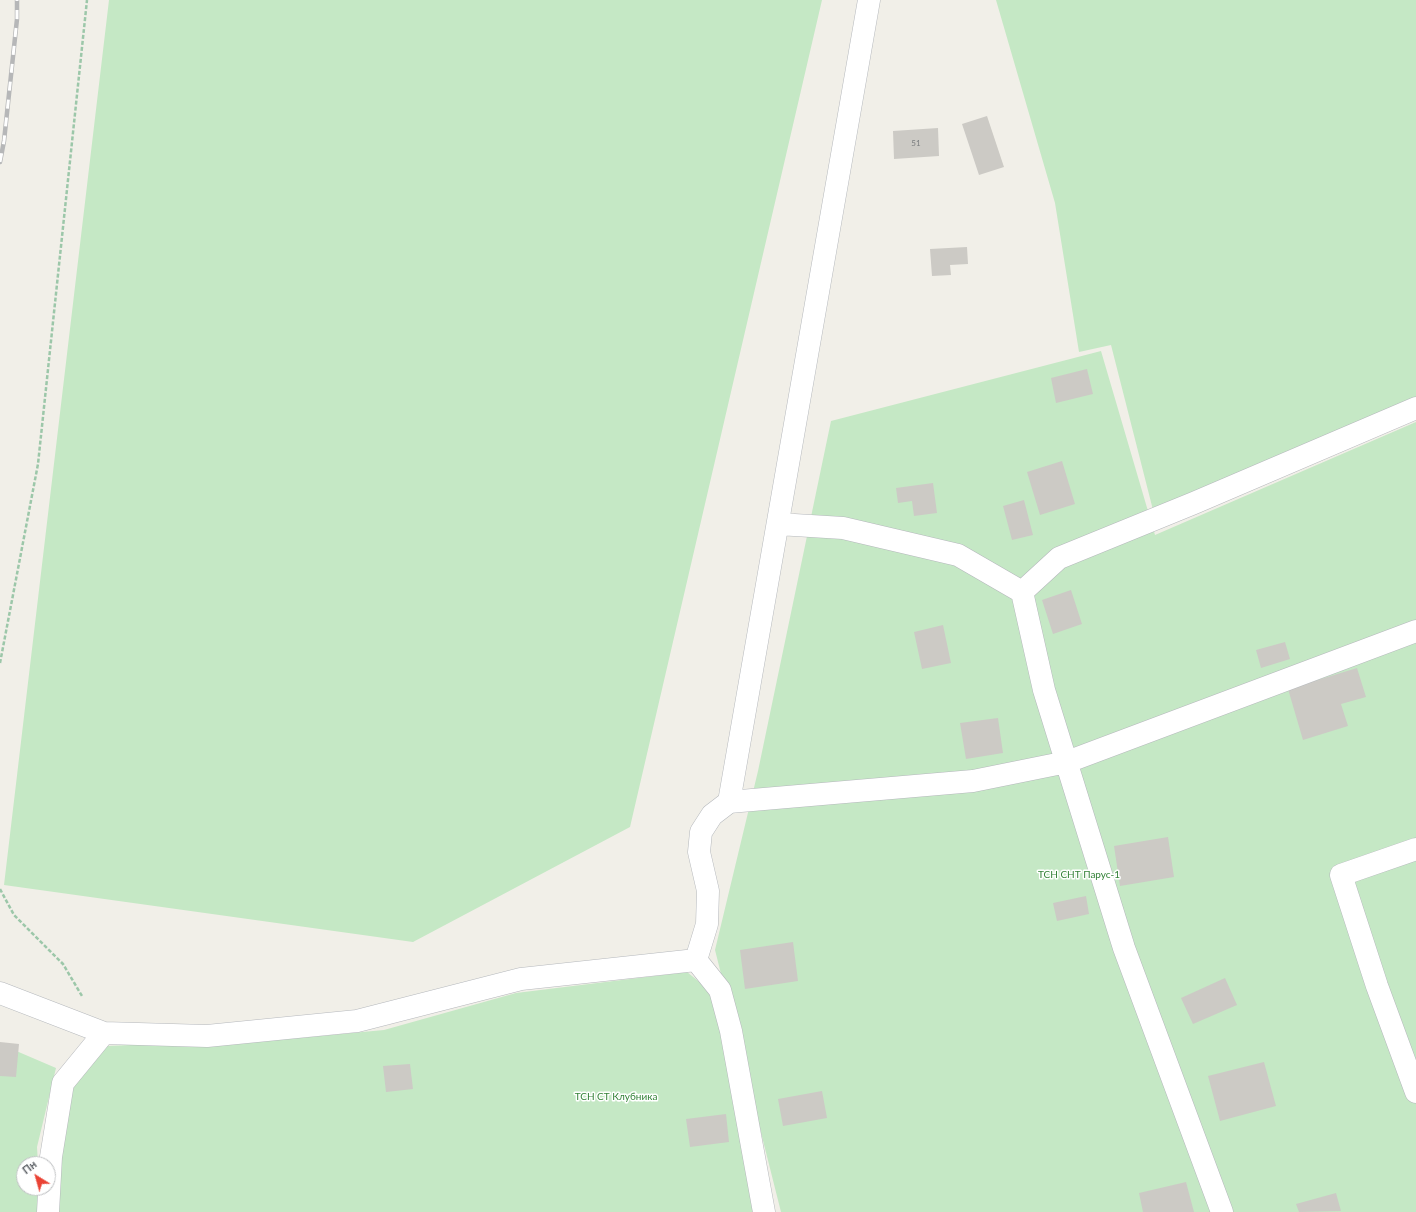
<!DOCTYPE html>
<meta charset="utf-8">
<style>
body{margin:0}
#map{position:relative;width:1416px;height:1212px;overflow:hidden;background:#f1efe8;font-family:Lato,sans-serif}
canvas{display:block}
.north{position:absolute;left:16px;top:1156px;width:40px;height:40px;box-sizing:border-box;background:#fff;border:1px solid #bfc1c3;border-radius:50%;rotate:323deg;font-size:11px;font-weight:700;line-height:16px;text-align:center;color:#5f6368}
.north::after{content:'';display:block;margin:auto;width:14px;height:18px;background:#ea4335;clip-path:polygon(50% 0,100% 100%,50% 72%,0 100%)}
</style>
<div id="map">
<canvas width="1416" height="1212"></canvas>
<div class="north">Пн</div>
</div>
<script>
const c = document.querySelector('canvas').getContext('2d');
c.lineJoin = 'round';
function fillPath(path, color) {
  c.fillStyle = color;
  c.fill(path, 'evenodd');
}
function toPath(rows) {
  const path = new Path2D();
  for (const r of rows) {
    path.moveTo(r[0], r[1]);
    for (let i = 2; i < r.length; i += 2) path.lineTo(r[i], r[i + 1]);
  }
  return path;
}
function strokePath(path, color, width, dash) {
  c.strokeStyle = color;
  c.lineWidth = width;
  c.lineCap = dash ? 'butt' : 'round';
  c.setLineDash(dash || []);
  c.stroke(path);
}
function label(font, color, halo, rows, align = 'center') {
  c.font = font + ' Lato,sans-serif';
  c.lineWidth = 3;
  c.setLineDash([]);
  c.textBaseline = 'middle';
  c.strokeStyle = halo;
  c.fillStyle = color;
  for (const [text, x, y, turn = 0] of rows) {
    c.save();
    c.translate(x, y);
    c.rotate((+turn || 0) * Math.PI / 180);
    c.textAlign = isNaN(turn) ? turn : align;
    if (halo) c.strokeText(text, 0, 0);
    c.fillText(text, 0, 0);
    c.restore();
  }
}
const green = toPath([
 [109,0,822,0,630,827,413,942,4,885],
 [996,0,1416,0,1416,400,1153,510,1111,345,1079,352,1055,203],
 [1101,351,1155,535,1416,422,1416,1212,781,1212,715,950,758,771,831,421],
 [687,972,712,992,758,1212,58,1212,60,1150,71,1086,107,1046,298,1038,384,1030,516,993],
 [0,1044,56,1068,37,1147,38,1164,24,1164,24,1188,38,1188,39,1212,0,1212]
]);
const building = toPath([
 [987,116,1004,167,979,175,962,124],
 [938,128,939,156,894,159,893,131],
 [967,247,968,264,950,265,951,275,932,276,930,249],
 [1087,369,1093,394,1056,403,1051,378],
 [1062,461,1075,504,1040,515,1027,472],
 [933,483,937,513,914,516,912,501,898,503,896,488],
 [1024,500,1033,535,1012,540,1003,506],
 [1071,590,1082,624,1053,634,1042,600],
 [943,625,951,663,922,669,914,632],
 [1285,642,1290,659,1261,668,1256,650],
 [1357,668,1366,697,1341,704,1348,726,1303,740,1288,689],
 [998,718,1003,753,966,759,960,723],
 [1168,837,1174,877,1120,886,1114,846],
 [1086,896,1089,914,1057,921,1053,903],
 [793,942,798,981,745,989,740,950],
 [1225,978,1237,1005,1193,1024,1181,998],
 [0,1042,19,1044,16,1077,0,1076],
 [1264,1062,1276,1106,1220,1121,1208,1076],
 [410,1064,413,1089,386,1092,383,1066],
 [822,1091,827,1118,783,1126,778,1099],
 [726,1114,729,1142,690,1147,686,1119],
 [1186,1182,1194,1212,1143,1212,1139,1193],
 [1336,1193,1341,1211,1299,1212,1296,1204]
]);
const path = toPath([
 [0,663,38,464,87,0],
 [0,889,14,915,63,964,82,996]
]);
const minor = toPath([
 [778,524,843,528,958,555,1022,592,1044,690,1124,948,1222,1212],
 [1022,592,1059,558,1194,503,1416,408],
 [729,802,973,781,1067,762,1416,631],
 [1416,849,1341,875,1377,986,1416,1092],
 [0,993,104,1033],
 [48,1212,51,1157,63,1083,104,1033,207,1036,357,1021,521,979,696,960],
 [764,1212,731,1031,720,990,696,960,707,924,708,891,699,852,701,832,712,815,729,802,869,0]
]);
const rail = toPath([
 [0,162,4,141,17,19,17,0]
]);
const numberNames = [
 ["51",916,143]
];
const parkNames = [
 ["ТСН СНТ Парус-1",1079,875],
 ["ТСН СТ Клубника",616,1097]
];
fillPath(green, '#c5e8c5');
fillPath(building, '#cccac5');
strokePath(minor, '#b5b8bc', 23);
strokePath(path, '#9cc7a9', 2.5, [4, 2]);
strokePath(minor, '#fff', 22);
strokePath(rail, '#b6b7b8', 4.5);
strokePath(rail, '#fff', 3, [9]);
label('8px', '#7a7d7f', null, numberNames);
label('10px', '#348238', '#fff', parkNames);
</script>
